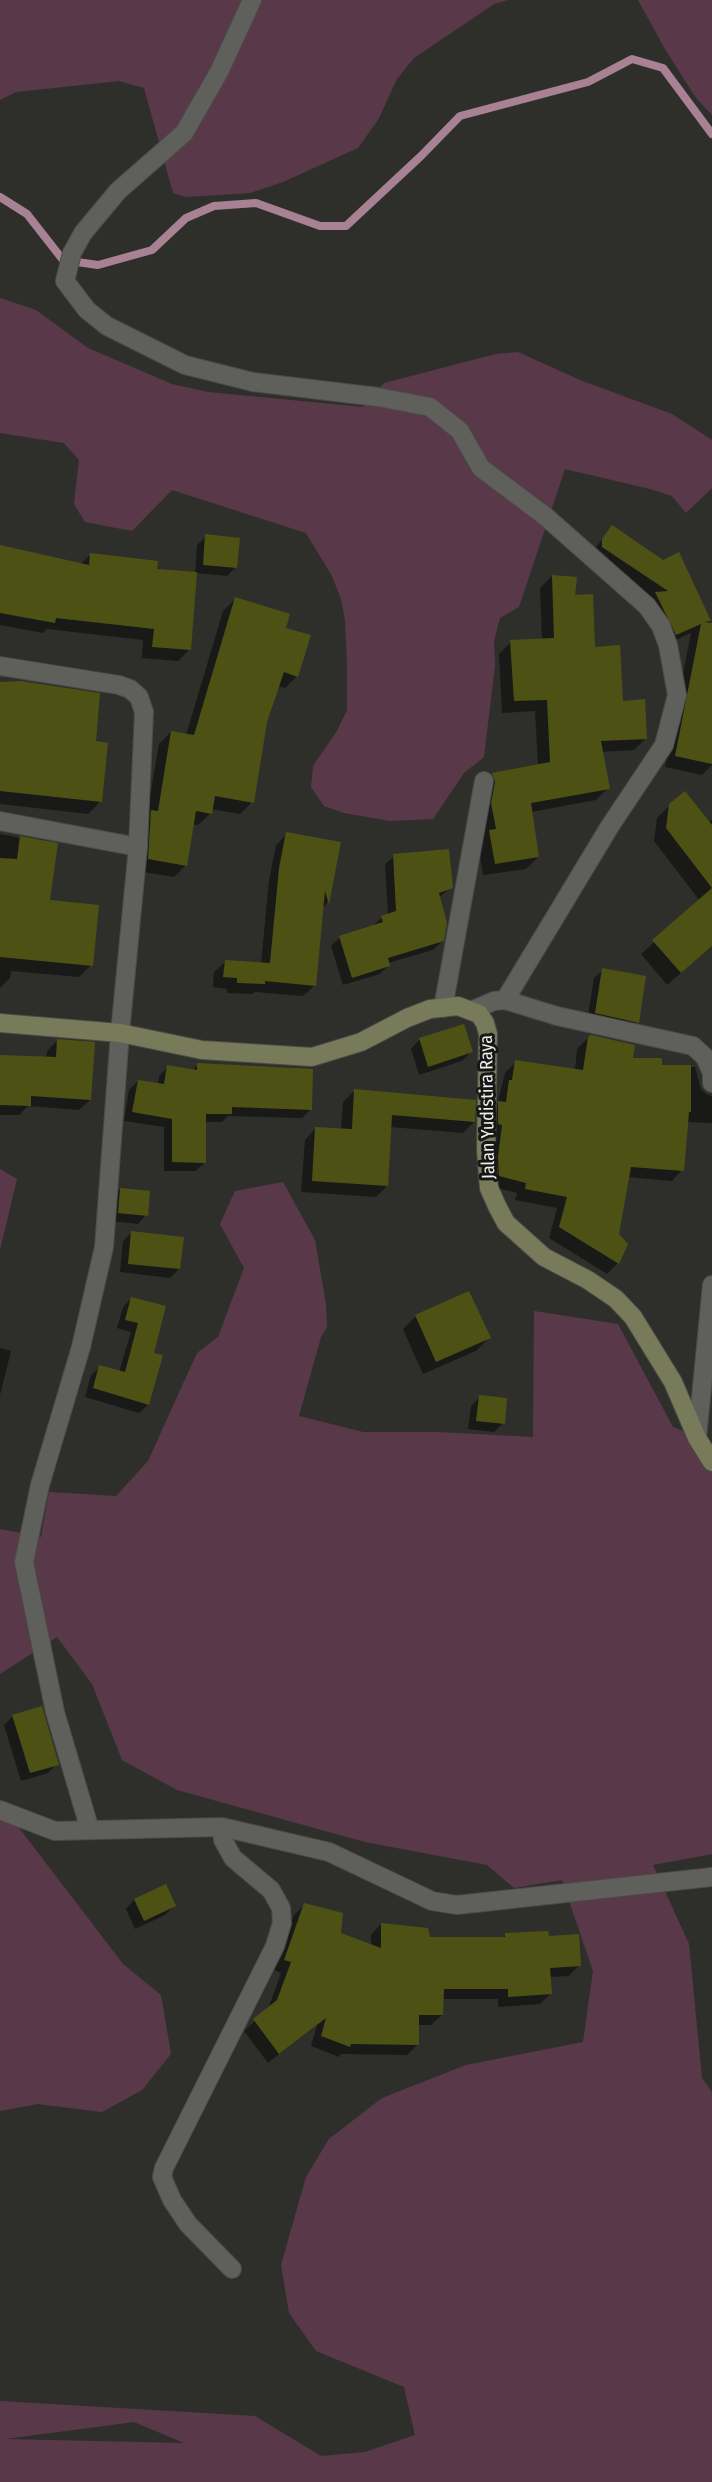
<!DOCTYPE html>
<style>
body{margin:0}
canvas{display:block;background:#2e2f2b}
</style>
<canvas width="712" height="2482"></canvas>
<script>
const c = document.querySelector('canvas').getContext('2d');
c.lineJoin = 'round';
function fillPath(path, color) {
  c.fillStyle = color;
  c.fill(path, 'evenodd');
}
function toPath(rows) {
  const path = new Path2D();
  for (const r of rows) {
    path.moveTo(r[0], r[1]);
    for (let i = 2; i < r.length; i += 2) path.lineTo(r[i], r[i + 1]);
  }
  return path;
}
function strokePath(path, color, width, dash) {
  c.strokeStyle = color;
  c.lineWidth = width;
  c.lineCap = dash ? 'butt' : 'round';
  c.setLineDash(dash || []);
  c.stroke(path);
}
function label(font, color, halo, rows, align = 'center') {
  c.font = font + ' "Fira Sans Condensed",sans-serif';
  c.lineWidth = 6;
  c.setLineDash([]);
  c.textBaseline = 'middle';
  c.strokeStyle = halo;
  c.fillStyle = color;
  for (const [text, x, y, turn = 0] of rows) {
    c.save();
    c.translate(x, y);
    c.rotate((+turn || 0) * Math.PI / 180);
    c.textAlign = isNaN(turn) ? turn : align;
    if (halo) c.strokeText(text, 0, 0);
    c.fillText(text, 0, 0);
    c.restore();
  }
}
const green = toPath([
 [0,0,508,0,494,4,414,58,397,79,378,120,358,148,283,182,250,193,185,197,173,193,144,88,119,81,16,92,0,100],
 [638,0,712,0,712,115,696,98,665,49],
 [0,298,36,310,88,348,172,384,208,392,363,407,384,383,496,354,518,352,580,380,672,414,712,440,712,488,686,513,672,496,650,489,565,469,519,607,500,618,494,641,495,665,484,757,464,773,433,819,390,821,344,813,324,806,311,787,313,766,337,731,347,710,347,664,345,620,341,599,332,576,306,533,172,490,132,531,85,522,74,504,79,460,64,443,0,433],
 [0,1169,17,1179,0,1250],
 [283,1182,315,1240,326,1304,327,1327,321,1337,299,1416,363,1432,437,1432,533,1437,534,1311,618,1324,673,1427,712,1443,712,1854,653,1865,689,1944,702,2078,712,2092,712,2482,0,2482,0,2401,255,2416,321,2456,365,2452,415,2435,404,2387,316,2351,289,2313,281,2265,306,2177,329,2139,382,2098,466,2065,583,2042,593,1971,562,1880,514,1888,487,1865,365,1842,177,1790,122,1760,92,1684,57,1637,0,1674,0,1529,41,1537,49,1492,116,1496,148,1461,197,1353,218,1337,244,1268,220,1224,235,1191],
 [134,2422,184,2443,4,2439,5,2439],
 [0,1803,123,1964,161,1995,171,2054,142,2090,102,2112,38,2104,0,2111]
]);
const shadow = toPath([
 [612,527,663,562,678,554,712,625,712,765,702,775,665,767,691,633,665,645,645,604,592,552],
 [206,536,236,567,227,576,195,573,189,650,178,661,142,658,143,640,47,629,43,633,0,625,0,547,81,564,90,555,155,570,195,573,197,545],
 [552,576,573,597,594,648,622,703,646,738,634,750,601,752,608,788,596,800,531,812,538,857,526,869,483,875,478,844,484,838,480,816,481,786,493,775,538,766,535,711,502,713,499,654,511,642,542,640,540,588],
 [235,599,284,629,297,676,285,688,277,686,265,721,252,802,240,814,211,809,211,813,198,825,192,824,186,865,174,877,137,871,159,744,171,732,186,735,223,611],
 [0,684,94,743,101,801,88,814,0,804],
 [670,805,700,830,712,820,712,946,667,985,641,954,700,901,654,841,657,818],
 [0,834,56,845,49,901,91,965,79,977,11,971,10,978,0,988],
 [287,834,339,843,327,903,322,909,314,986,303,996,255,992,252,994,227,993,227,989,213,987,214,972,225,962,261,964,269,880,276,845],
 [394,856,452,887,438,898,442,941,433,950,388,963,388,966,380,974,343,985,331,946,340,937,373,926,382,917,388,915,385,864],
 [603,970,637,1022,629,1031,587,1021,594,978],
 [463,1026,471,1052,462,1061,419,1075,411,1049,419,1040],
 [588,1038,631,1059,661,1066,695,1067,701,1089,706,1094,712,1096,712,1123,686,1122,682,1170,672,1181,627,1177,617,1234,626,1244,618,1263,607,1274,549,1238,557,1208,515,1200,517,1193,489,1186,488,1114,497,1105,505,1073,516,1062,575,1070,577,1049],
 [57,1041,90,1100,79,1110,28,1106,19,1115,0,1115,0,1057,46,1058,47,1051],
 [198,1065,310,1110,302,1118,228,1116,222,1122,205,1122,205,1162,196,1171,164,1171,164,1127,124,1121,129,1090,138,1081,158,1084,159,1076,168,1067,192,1071],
 [354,1091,474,1122,463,1133,390,1127,387,1186,376,1197,301,1192,305,1140,316,1128,341,1130,343,1102],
 [120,1189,146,1215,138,1224,110,1221,112,1198],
 [132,1232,179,1269,170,1278,120,1272,123,1241],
 [132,1298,152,1354,148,1405,139,1413,85,1397,91,1375,100,1367,119,1372,131,1332,117,1328,123,1307],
 [416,1316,489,1338,476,1351,423,1374,403,1329],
 [0,1348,11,1351,0,1395],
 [480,1397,503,1423,494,1432,468,1429,471,1406],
 [13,1716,57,1764,48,1773,21,1781,4,1725],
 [165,1886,174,1906,165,1915,135,1929,126,1909,134,1900],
 [305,1904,340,1934,371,1946,371,1935,381,1924,429,1938,501,1939,506,1935,547,1937,579,1965,569,1976,549,1977,550,1994,540,2004,498,2007,498,1999,442,1999,442,2015,431,2025,418,2025,418,2044,407,2055,341,2054,339,2057,311,2046,317,2025,268,2063,244,2031,268,2009,281,1973,274,1970,294,1915]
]);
const stream = toPath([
 [0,197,27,214,63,260,98,265,152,250,186,218,214,206,256,203,320,226,346,226,421,156,460,116,588,82,632,59,663,68,712,134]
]);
const building = toPath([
 [612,525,663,560,679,552,711,621,704,622,712,623,712,764,675,756,701,624,676,635,655,592,668,591,602,547,602,539],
 [205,534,240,538,237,568,203,565],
 [0,545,89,565,90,553,158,561,157,569,197,572,191,650,152,647,154,629,56,618,55,623,0,613],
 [552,575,577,577,575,595,593,594,595,647,620,645,623,701,645,699,647,739,601,741,610,789,531,803,539,857,495,864,489,830,496,829,491,803,495,782,492,773,550,762,547,700,514,701,510,640,554,638],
 [235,597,290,614,286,628,311,635,298,677,284,672,267,722,254,803,215,796,212,814,196,811,187,866,148,859,151,810,158,811,171,731,194,735],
 [20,681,100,693,96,741,108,743,102,802,0,791,0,682],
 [685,791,712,825,712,888,666,828,669,804],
 [286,832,341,842,329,904,325,891,316,986,265,981,265,984,237,983,237,978,223,977,225,960,270,963,279,868],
 [20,836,58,843,50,900,99,905,93,966,0,957,0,858,17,859],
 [449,849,453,888,439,893,447,923,444,941,388,958,390,966,352,978,339,936,383,922,381,916,396,911,393,854],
 [712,888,712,946,681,973,652,940],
 [602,968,646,976,639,1023,595,1013],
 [464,1024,473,1052,428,1067,419,1038],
 [591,1035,635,1045,633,1058,662,1058,662,1065,691,1065,691,1112,689,1112,684,1171,631,1167,619,1234,628,1244,619,1264,559,1227,567,1197,525,1189,526,1183,499,1176,498,1157,502,1125,498,1124,498,1101,506,1102,509,1080,512,1080,515,1060,583,1070,588,1037],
 [57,1039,95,1042,91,1100,31,1096,31,1106,0,1105,0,1055,56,1057],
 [197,1063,313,1069,312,1110,232,1107,232,1114,206,1114,206,1163,172,1162,172,1119,132,1112,138,1080,164,1084,167,1065,197,1070],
 [354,1089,476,1100,475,1122,392,1115,388,1186,312,1181,315,1127,352,1129],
 [120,1188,150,1191,148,1216,118,1213],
 [131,1231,184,1237,180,1269,128,1264],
 [469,1291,491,1338,436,1362,415,1315],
 [131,1297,166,1306,154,1353,163,1355,149,1405,93,1388,99,1365,125,1372,138,1323,125,1320],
 [479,1395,507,1398,505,1424,476,1421],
 [42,1706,59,1765,30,1773,12,1715],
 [166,1884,176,1906,144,1921,134,1899],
 [304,1903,343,1913,341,1933,381,1948,381,1923,428,1928,430,1937,505,1937,505,1933,548,1931,549,1936,579,1934,581,1966,550,1968,552,1994,508,1997,508,1989,444,1989,443,2015,419,2015,419,2045,351,2044,350,2047,321,2036,326,2018,279,2054,253,2019,277,2000,291,1962,284,1960]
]);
const street = toPath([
 [252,0,219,72,184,133,118,191,83,233,72,253,65,281,87,310,107,326,185,365,253,382,378,397,430,407,460,431,481,468,545,516,647,606,661,626,668,645,677,695,664,745,610,826,505,1000],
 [0,666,119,685,130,689,139,697,144,712,138,847,120,1033,104,1247,81,1347,40,1485,24,1562,55,1712,90,1830],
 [0,821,138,847],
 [443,1008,484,781],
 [473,1010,494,1001,505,1000,557,1016,693,1046,705,1057,712,1073,712,1083],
 [697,1438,712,1285],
 [0,1810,55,1831,222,1827,329,1852,432,1901,457,1905,712,1877],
 [222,1827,223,1840,233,1858,271,1890,281,1908,282,1923,275,1946,164,2168,162,2177,172,2200,188,2224,232,2269]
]);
const secondary = toPath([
 [0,1023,120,1033,202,1050,312,1057,361,1042,407,1018,430,1009,458,1006,479,1014,485,1023,488,1034,486,1150,489,1188,497,1206,506,1223,544,1257,588,1280,616,1299,633,1317,673,1382,697,1438,712,1462]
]);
const streetNames = [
 ["Jalan Yudistira Raya",488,1107,-91]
];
fillPath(green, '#593949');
fillPath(shadow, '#0007');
strokePath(stream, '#a88294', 8);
fillPath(building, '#4d5214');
strokePath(street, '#4b4b47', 20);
strokePath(secondary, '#4b4b47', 20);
strokePath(street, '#5f5f5b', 18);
strokePath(secondary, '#787b5a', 18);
label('18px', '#eeefec', '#171715', streetNames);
</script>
